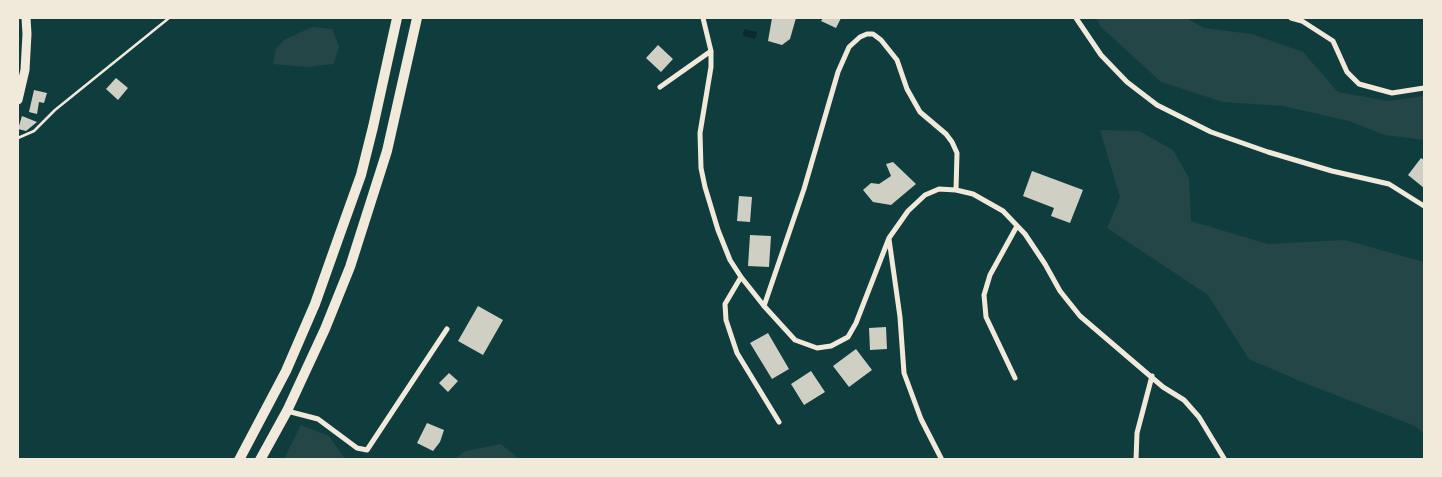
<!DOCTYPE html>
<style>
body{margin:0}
#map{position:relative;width:1442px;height:477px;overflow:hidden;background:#0f3d3e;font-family:"Open Sans",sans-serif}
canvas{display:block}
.frame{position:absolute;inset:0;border:19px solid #f1e9da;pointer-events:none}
</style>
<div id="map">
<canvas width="1442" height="477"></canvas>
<div class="frame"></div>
</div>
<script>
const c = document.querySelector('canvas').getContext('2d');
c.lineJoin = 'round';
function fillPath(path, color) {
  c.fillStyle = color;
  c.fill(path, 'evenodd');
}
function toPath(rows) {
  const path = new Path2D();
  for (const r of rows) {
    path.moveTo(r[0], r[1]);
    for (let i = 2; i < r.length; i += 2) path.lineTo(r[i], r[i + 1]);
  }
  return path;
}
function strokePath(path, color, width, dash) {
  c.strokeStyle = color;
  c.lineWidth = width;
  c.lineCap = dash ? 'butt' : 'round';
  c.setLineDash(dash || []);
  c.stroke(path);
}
const green = toPath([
 [1096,18,1186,18,1204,28,1252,34,1303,52,1338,92,1388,101,1424,96,1424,140,1385,135,1349,121,1283,106,1223,102,1161,82,1101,27],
 [312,27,332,29,339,46,334,64,306,67,273,64,276,49,284,40],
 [1100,130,1139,131,1173,150,1189,178,1191,221,1268,244,1345,240,1424,262,1424,434,1415,426,1302,382,1249,359,1208,295,1107,228,1120,197],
 [301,425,329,436,345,459,284,459],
 [501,444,519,459,454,459,466,451]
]);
const water = toPath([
 [744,29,757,32,755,39,743,36]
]);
const building = toPath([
 [772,18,796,18,790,39,782,45,768,41],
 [823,18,841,18,836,28,821,21],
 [658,45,673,59,661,72,646,58],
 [116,78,128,88,118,100,106,89],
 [34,90,47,93,44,103,39,102,37,114,29,112],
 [22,116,37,122,26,131,18,129],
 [1421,158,1424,160,1424,188,1408,175],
 [893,162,916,184,891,205,873,202,863,190,871,183,879,184,891,176,886,164],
 [1032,171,1083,190,1070,223,1051,216,1054,208,1023,196],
 [739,196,752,197,750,222,737,221],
 [750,235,771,236,769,267,748,266],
 [478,306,503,320,483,355,458,341],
 [886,327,887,349,870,350,869,328],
 [768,333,789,369,772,379,750,343],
 [856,349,872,370,849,387,833,366],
 [811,371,825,392,804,405,791,384],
 [449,373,458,381,448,392,439,383],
 [427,423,444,430,440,442,433,451,417,443]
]);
const service = toPath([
 [18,138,34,131,55,110,169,18]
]);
const minor = toPath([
 [703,18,711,51,711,67,700,133,701,168,705,187,718,230,730,260,741,277,764,306,795,340,817,348,831,346,848,337,856,323,889,238,908,211,925,195,939,189,956,190,973,194,1003,211,1025,234,1045,264,1060,291,1080,316,1163,387,1184,400,1199,417,1225,460],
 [1076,18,1101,55,1127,82,1157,105,1211,132,1268,152,1332,171,1389,184,1424,206],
 [1291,18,1302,21,1333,41,1347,72,1359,84,1392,93,1424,88],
 [660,87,711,51],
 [889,239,900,317,904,373,921,419,942,460],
 [741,277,725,304,726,320,737,353,779,422],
 [764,306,804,189,838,72,849,47,860,37,867,34,873,34,881,40,897,60,907,89,920,112,946,134,952,142,957,153,956,190],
 [1015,378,986,317,984,295,990,275,1017,226],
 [287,411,318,419,357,448,367,450,447,329],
 [1136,460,1137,433,1152,376]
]);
const primary = toPath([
 [18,100,25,70,27,34,26,18]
]);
const motorway = toPath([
 [239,460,286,371,315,304,337,242,361,175,373,127,397,18],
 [260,460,287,411,325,329,350,267,387,151,417,18]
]);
fillPath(green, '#244646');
fillPath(water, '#0a2a2b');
fillPath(building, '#cfcfc3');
strokePath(service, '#f1e9da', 2.5);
strokePath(minor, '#f1e9da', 5);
strokePath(primary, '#f1e9da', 9);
strokePath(motorway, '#f1e9da', 10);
</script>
